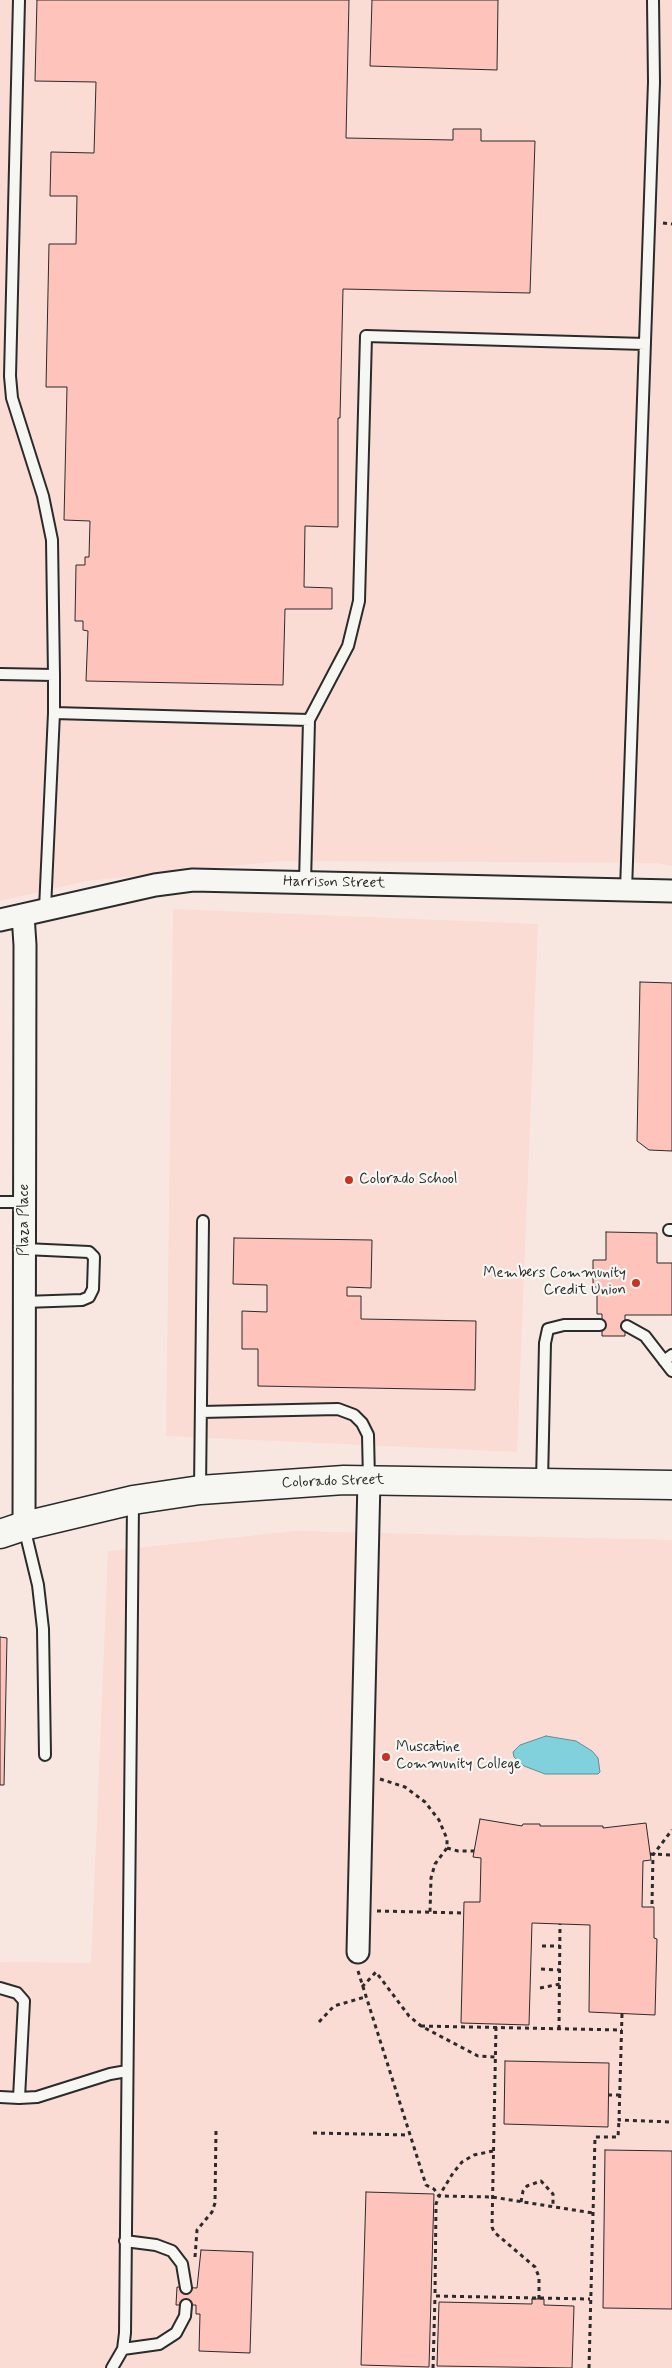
<!DOCTYPE html>
<style>
body{margin:0}
canvas{display:block;background:#f8e7e1}
</style>
<canvas width="672" height="2368"></canvas>
<script>
const c = document.querySelector('canvas').getContext('2d');
c.lineJoin = 'round';
function fillPath(path, color) {
  c.fillStyle = color;
  c.fill(path, 'evenodd');
}
function toPath(rows) {
  const path = new Path2D();
  for (const r of rows) {
    path.moveTo(r[0], r[1]);
    for (let i = 2; i < r.length; i += 2) path.lineTo(r[i], r[i + 1]);
  }
  return path;
}
function strokePath(path, color, width, dash) {
  c.strokeStyle = color;
  c.lineWidth = width;
  c.lineCap = dash ? 'butt' : 'round';
  c.setLineDash(dash || []);
  c.stroke(path);
}
function label(font, color, halo, rows, align = 'center') {
  c.font = font + ' Mynerve,sans-serif';
  c.lineWidth = 4.5;
  c.setLineDash([]);
  c.textBaseline = 'middle';
  c.strokeStyle = halo;
  c.fillStyle = color;
  for (const [text, x, y, turn = 0] of rows) {
    c.save();
    c.translate(x, y);
    c.rotate((+turn || 0) * Math.PI / 180);
    c.textAlign = isNaN(turn) ? turn : align;
    if (halo) c.strokeText(text, 0, 0);
    c.fillText(text, 0, 0);
    c.restore();
  }
}
const built = toPath([
 [0,0,672,0,672,866,656,863,280,861,87,881,0,901],
 [173,909,538,924,517,1452,166,1436],
 [295,1531,672,1540,672,2368,0,2368,0,1962,91,1963,108,1551]
]);
const water = toPath([
 [546,1736,576,1741,592,1751,598,1758,600,1772,598,1774,545,1774,524,1766,514,1757,513,1752,520,1745,546,1736]
]);
const building = toPath([
 [37,0,349,0,346,138,453,140,453,129,481,129,481,141,535,141,530,293,343,289,340,418,338,418,338,527,305,526,304,587,332,588,332,609,285,609,283,685,86,681,88,631,83,630,83,621,75,621,76,565,85,565,85,557,89,557,90,521,64,520,67,387,46,387,49,244,76,244,77,196,50,196,51,152,94,153,96,82,35,81,37,0],
 [372,0,498,0,497,70,370,66,372,0],
 [640,982,672,983,672,1151,649,1150,637,1141,640,982],
 [606,1232,657,1233,657,1263,672,1263,672,1315,625,1315,625,1336,602,1336,602,1314,597,1314,597,1287,593,1287,593,1260,606,1260,606,1232],
 [234,1238,372,1240,371,1288,347,1287,347,1296,361,1296,361,1319,476,1321,475,1390,258,1386,258,1349,242,1349,242,1311,267,1312,267,1285,233,1284,234,1238],
 [0,1637,7,1638,4,1785,0,1785,0,1637],
 [480,1819,522,1826,523,1824,540,1824,540,1826,603,1826,603,1828,646,1823,651,1860,643,1861,642,1907,654,1907,654,1938,657,1939,655,2015,589,2012,590,1925,532,1923,529,2025,461,2023,464,1902,480,1902,481,1858,473,1857,480,1819],
 [505,2061,609,2063,608,2127,504,2124,505,2061],
 [605,2150,672,2151,672,2309,603,2308,605,2150],
 [366,2192,434,2194,429,2367,361,2365,366,2192],
 [201,2250,253,2252,250,2353,199,2351,200,2314,196,2314,196,2305,176,2305,177,2287,197,2288,201,2250],
 [532,2299,544,2299,544,2305,574,2306,572,2368,437,2366,439,2302,532,2304,532,2299]
]);
const path = toPath([
 [663,223,672,224],
 [380,1779,405,1787,425,1802,439,1820,447,1839,447,1848,435,1864,431,1878,430,1912],
 [447,1848,458,1851,474,1851],
 [650,1854,672,1855],
 [652,1904,653,1855,672,1830],
 [377,1911,464,1913],
 [542,1946,560,1946],
 [541,1969,560,1970],
 [358,1971,426,2185,434,2189,439,2196,492,2197,593,2213],
 [362,1987,376,1972,409,2016,421,2026,478,2056,495,2057],
 [540,1988,560,1984],
 [622,2014,619,2120,672,2122],
 [319,2022,334,2006,365,1997],
 [421,2026,622,2030],
 [496,2027,492,2227,494,2232,535,2267,539,2277,539,2299],
 [559,2029,560,1924],
 [608,2095,620,2095],
 [313,2133,409,2135],
 [493,2151,474,2155,462,2162,453,2173,439,2196,436,2204,435,2296,590,2299],
 [521,2202,523,2191,527,2186,541,2181,553,2194,553,2207],
 [195,2257,197,2230,212,2212,215,2203,216,2130],
 [433,2368,435,2296],
 [589,2368,595,2137,618,2137,619,2120]
]);
const lane = toPath([
 [19,0,10,376,12,398,43,496,52,540,54,675],
 [0,674,54,675,54,713],
 [309,720,348,646,359,601,366,336,645,344],
 [626,890,654,82,653,0],
 [45,909,54,713,309,720,305,883],
 [0,1202,25,1202],
 [669,1230,672,1230],
 [24,1302,82,1300,89,1297,93,1289,94,1257,89,1252,25,1249],
 [627,1326,645,1336,672,1371],
 [664,1361,672,1355],
 [201,1412,338,1409,354,1415,362,1423,368,1435,369,1480],
 [542,1482,545,1343,548,1329,564,1325,600,1325],
 [200,1489,203,1221],
 [24,1527,38,1585,43,1629,45,1755],
 [0,1988,17,1993,24,2001,19,2098,37,2097,110,2074,127,2071],
 [0,2097,19,2098],
 [125,2241,156,2245,172,2251,182,2264,186,2288],
 [123,2349,159,2344,176,2333,185,2316,186,2305],
 [112,2368,123,2349,125,2333,133,1503]
]);
const street = toPath([
 [23,915,25,945,24,1526],
 [0,920,155,885,193,880,672,891],
 [358,1952,369,1480]
]);
const secondary = toPath([
 [0,1534,24,1526,133,1500,200,1490,344,1480,672,1485]
]);
const markers = [
 [349,1180,5,"#c8321e"],
 [636,1283,5,"#c8321e"],
 [386,1757,5,"#c8321e"]
];
const streetNames = [
 ["Harrison Street",334,883,1],
 ["Plaza Place",25,1220,-90],
 ["Colorado Street",333,1482,-2]
];
const poiNames = [
 ["Colorado School",359,1180],
 ["Members Community",626,1274,"right"],
 ["Credit Union",626,1291,"right"],
 ["Muscatine",396,1748],
 ["Community College",396,1765]
];
fillPath(built, '#fadcd5');
fillPath(water, '#81d1dd');
strokePath(water, '#5f8f96', 1);
fillPath(building, '#fec3ba');
strokePath(building, '#2b2b2b', 1);
strokePath(lane, '#2b2b2b', 14);
strokePath(street, '#2b2b2b', 25);
strokePath(secondary, '#2b2b2b', 31);
strokePath(path, '#2b2b2b', 3, [4, 4]);
strokePath(lane, '#f6f6f2', 10);
strokePath(street, '#f6f6f2', 21);
strokePath(secondary, '#f6f6f2', 28);
for (const [x, y, r, color] of markers) {
  const dot = new Path2D();
  dot.arc(x, y, r, 0, 2 * Math.PI);
  c.fillStyle = color;
  c.fill(dot);
  strokePath(dot, '#f6f6f2', 2);
}
label('15px', '#2b2b2b', '#f6f6f2', streetNames);
label('15px', '#2b2b2b', '#f6f6f2', poiNames, 'left');
</script>
